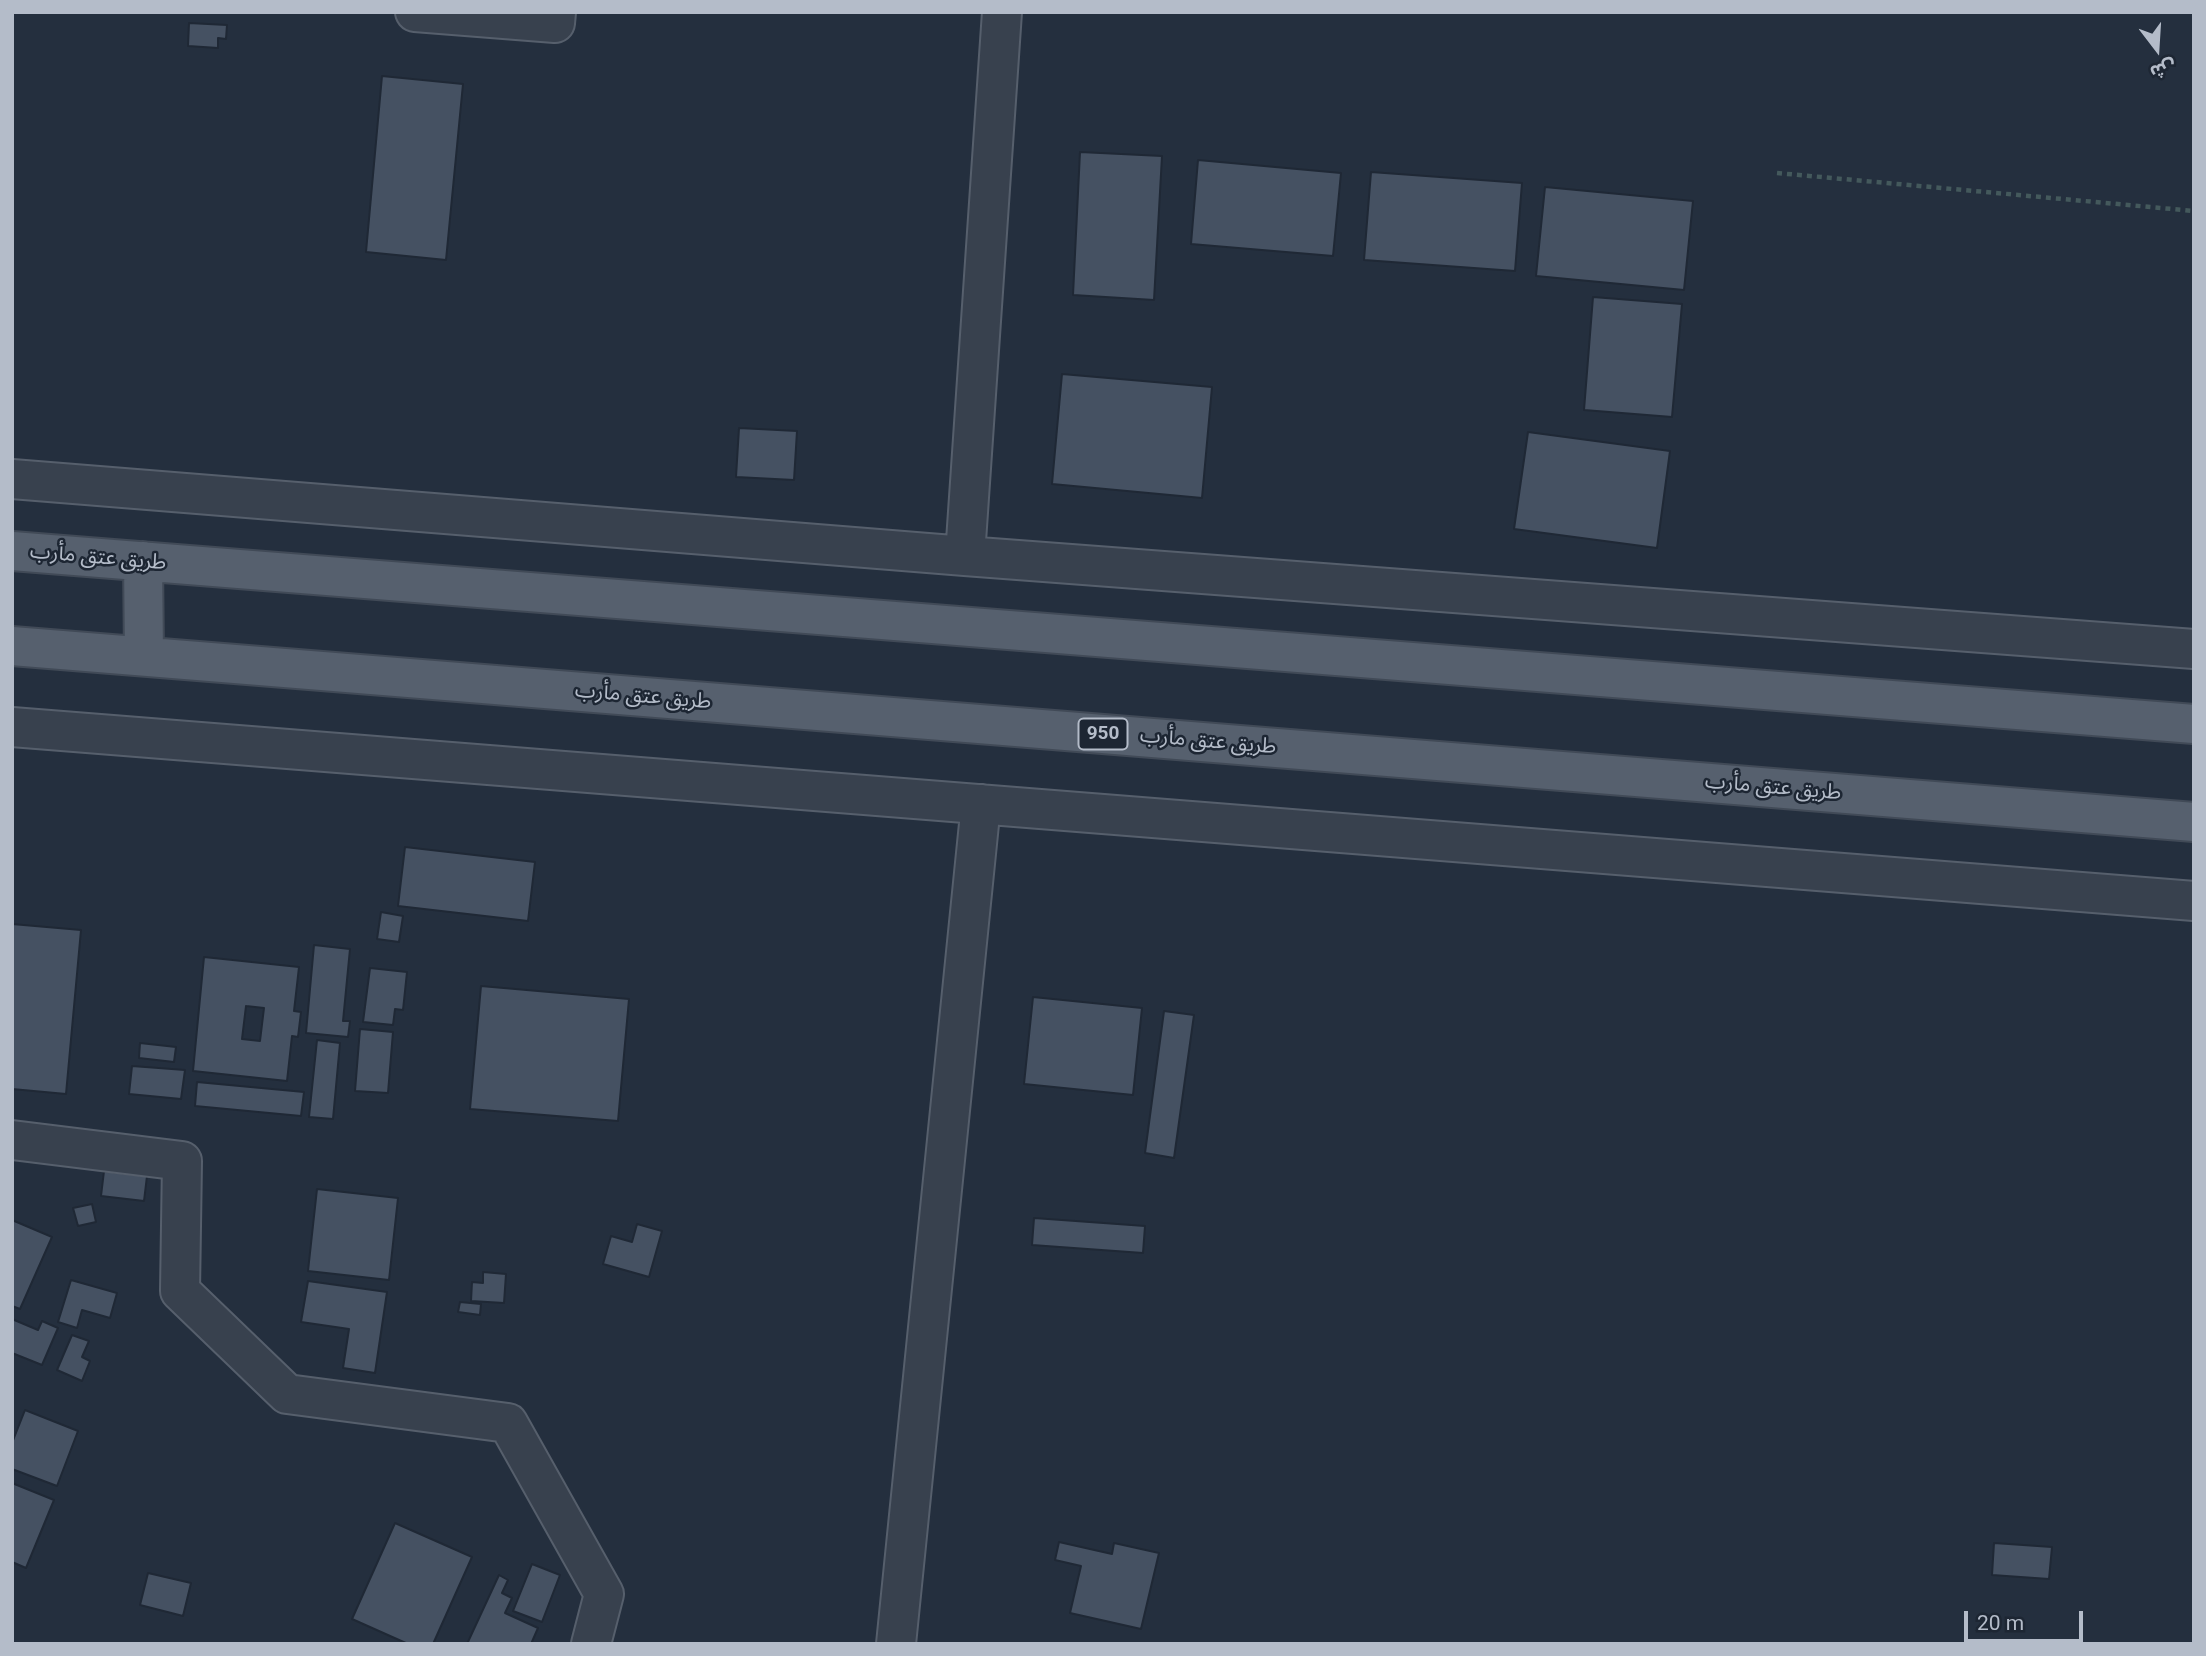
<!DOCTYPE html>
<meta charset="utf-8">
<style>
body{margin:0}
#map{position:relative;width:2206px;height:1656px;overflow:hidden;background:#242f3e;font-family:Roboto,"Noto Sans Arabic",sans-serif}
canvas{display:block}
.frame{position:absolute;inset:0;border:14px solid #b4bcc9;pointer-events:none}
.north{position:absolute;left:2122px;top:14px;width:70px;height:70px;-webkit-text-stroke:5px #1d2633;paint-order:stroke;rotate:163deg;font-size:19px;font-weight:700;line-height:28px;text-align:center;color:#b4bcc9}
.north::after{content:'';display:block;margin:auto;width:24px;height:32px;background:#b4bcc9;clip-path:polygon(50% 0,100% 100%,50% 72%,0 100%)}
.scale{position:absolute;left:1964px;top:1611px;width:119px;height:32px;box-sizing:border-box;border:4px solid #b4bcc9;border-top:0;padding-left:9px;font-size:21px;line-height:24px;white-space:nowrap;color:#b4bcc9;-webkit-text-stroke:5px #1d2633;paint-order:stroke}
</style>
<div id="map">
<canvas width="2206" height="1656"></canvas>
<div class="frame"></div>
<div class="north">ش</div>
<div class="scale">20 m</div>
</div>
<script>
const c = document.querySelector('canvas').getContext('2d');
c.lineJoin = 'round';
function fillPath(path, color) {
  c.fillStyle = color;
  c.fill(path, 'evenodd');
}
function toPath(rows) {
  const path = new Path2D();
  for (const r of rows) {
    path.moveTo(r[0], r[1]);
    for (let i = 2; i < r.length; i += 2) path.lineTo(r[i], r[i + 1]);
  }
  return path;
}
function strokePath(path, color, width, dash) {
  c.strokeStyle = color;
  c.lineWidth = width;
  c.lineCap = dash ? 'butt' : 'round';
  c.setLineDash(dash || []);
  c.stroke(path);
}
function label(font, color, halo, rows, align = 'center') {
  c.font = font + ' Roboto,"Noto Sans Arabic",sans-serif';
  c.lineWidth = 5;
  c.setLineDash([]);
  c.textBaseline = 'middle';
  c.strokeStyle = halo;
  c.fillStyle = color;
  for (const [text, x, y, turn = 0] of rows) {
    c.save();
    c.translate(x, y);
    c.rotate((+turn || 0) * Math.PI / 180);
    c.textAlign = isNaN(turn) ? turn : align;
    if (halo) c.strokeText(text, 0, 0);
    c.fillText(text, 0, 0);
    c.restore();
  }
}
const building = toPath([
 [189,23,227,25,226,39,218,38,218,48,188,46,189,23],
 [382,76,463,84,446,260,366,252,382,76],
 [1080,152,1162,156,1154,300,1073,295,1080,152],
 [1198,160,1341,173,1333,256,1191,244,1198,160],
 [1371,172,1522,183,1515,271,1364,260,1371,172],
 [1545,187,1693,201,1684,290,1536,276,1545,187],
 [1593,297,1682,304,1672,417,1584,410,1593,297],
 [1062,374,1212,387,1202,498,1052,484,1062,374],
 [739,428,797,431,794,480,736,477,739,428],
 [1528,432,1670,451,1657,548,1514,529,1528,432],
 [405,847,535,862,528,921,398,906,405,847],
 [381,912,403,916,399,942,377,939,381,912],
 [12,924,81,930,66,1094,12,1089,12,924],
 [314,945,350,949,343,1021,350,1021,348,1037,306,1033,314,945],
 [204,957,299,967,294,1011,301,1012,298,1037,292,1036,287,1081,193,1071,204,957],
 [246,1006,264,1008,260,1041,242,1039,246,1006],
 [370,968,407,972,403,1010,395,1009,393,1025,363,1022,370,968],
 [481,986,629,999,618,1121,470,1109,481,986],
 [1033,997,1142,1008,1133,1095,1024,1084,1033,997],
 [1164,1011,1194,1015,1174,1158,1145,1153,1164,1011],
 [360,1029,393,1032,388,1093,355,1091,360,1029],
 [317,1040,340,1043,333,1119,309,1117,317,1040],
 [140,1043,176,1047,174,1062,139,1058,140,1043],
 [132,1066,185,1070,181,1099,129,1094,132,1066],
 [197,1082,304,1092,301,1116,195,1106,197,1082],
 [104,1171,147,1176,144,1201,101,1196,104,1171],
 [317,1189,398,1198,389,1280,308,1271,317,1189],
 [92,1204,96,1222,78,1226,73,1208,92,1204],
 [1034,1218,1145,1226,1143,1253,1032,1245,1034,1218],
 [12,1220,52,1237,20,1309,12,1306,12,1220],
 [637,1224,662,1231,649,1277,603,1264,611,1236,632,1242,637,1224],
 [483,1272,506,1274,504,1303,471,1301,472,1282,483,1283,483,1272],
 [71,1280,117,1293,110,1318,82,1310,77,1328,58,1322,71,1280],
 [308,1281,387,1292,375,1373,343,1368,349,1329,301,1322,308,1281],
 [460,1302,481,1304,480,1315,458,1312,460,1302],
 [12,1319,38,1330,42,1321,58,1328,42,1365,12,1353,12,1319],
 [72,1335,89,1341,82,1357,90,1361,82,1381,57,1370,72,1335],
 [25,1410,78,1431,57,1486,12,1469,12,1443,25,1410],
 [12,1483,54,1500,26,1568,12,1562,12,1483],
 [395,1523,472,1557,433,1644,408,1644,352,1619,395,1523],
 [1059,1542,1112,1554,1114,1543,1159,1553,1141,1629,1070,1613,1081,1566,1055,1560,1059,1542],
 [1994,1543,2052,1547,2049,1579,1992,1575,1994,1543],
 [532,1564,560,1575,542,1622,513,1611,532,1564],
 [148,1573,191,1583,183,1616,140,1605,148,1573],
 [499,1575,508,1580,502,1593,512,1598,505,1613,538,1628,531,1644,467,1644,499,1575]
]);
const path = toPath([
 [1777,173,2194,211]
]);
const minor = toPath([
 [415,12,555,23,556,12],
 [12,479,965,556,2194,649],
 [965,556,1002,12],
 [12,727,2194,901],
 [12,1140,182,1161,180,1291,287,1394,508,1423,604,1594,591,1644],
 [896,1644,981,804]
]);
const major = toPath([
 [12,551,2194,724],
 [143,561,144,656],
 [12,646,2194,822]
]);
const shields = [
 [1103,734,49]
];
const shieldNames = [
 ["950",1103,734]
];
const streetNames = [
 ["طريق عتق مأرب",98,558,5],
 ["طريق عتق مأرب",643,697,5],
 ["طريق عتق مأرب",1208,742,5],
 ["طريق عتق مأرب",1773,788,5]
];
fillPath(building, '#455162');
strokePath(building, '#1f2835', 2);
strokePath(minor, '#565f6c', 42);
strokePath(major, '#414a57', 42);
strokePath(path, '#44595c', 4.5, [5, 5]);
strokePath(minor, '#38414e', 38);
strokePath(major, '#56606e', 38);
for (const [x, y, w] of shields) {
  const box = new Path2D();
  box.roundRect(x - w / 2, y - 15.5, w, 31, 5);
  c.fillStyle = '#1d2633';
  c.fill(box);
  strokePath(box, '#b4bcc9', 2);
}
label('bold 19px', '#b4bcc9', null, shieldNames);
label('21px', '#b4bcc9', '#1d2633', streetNames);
</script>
